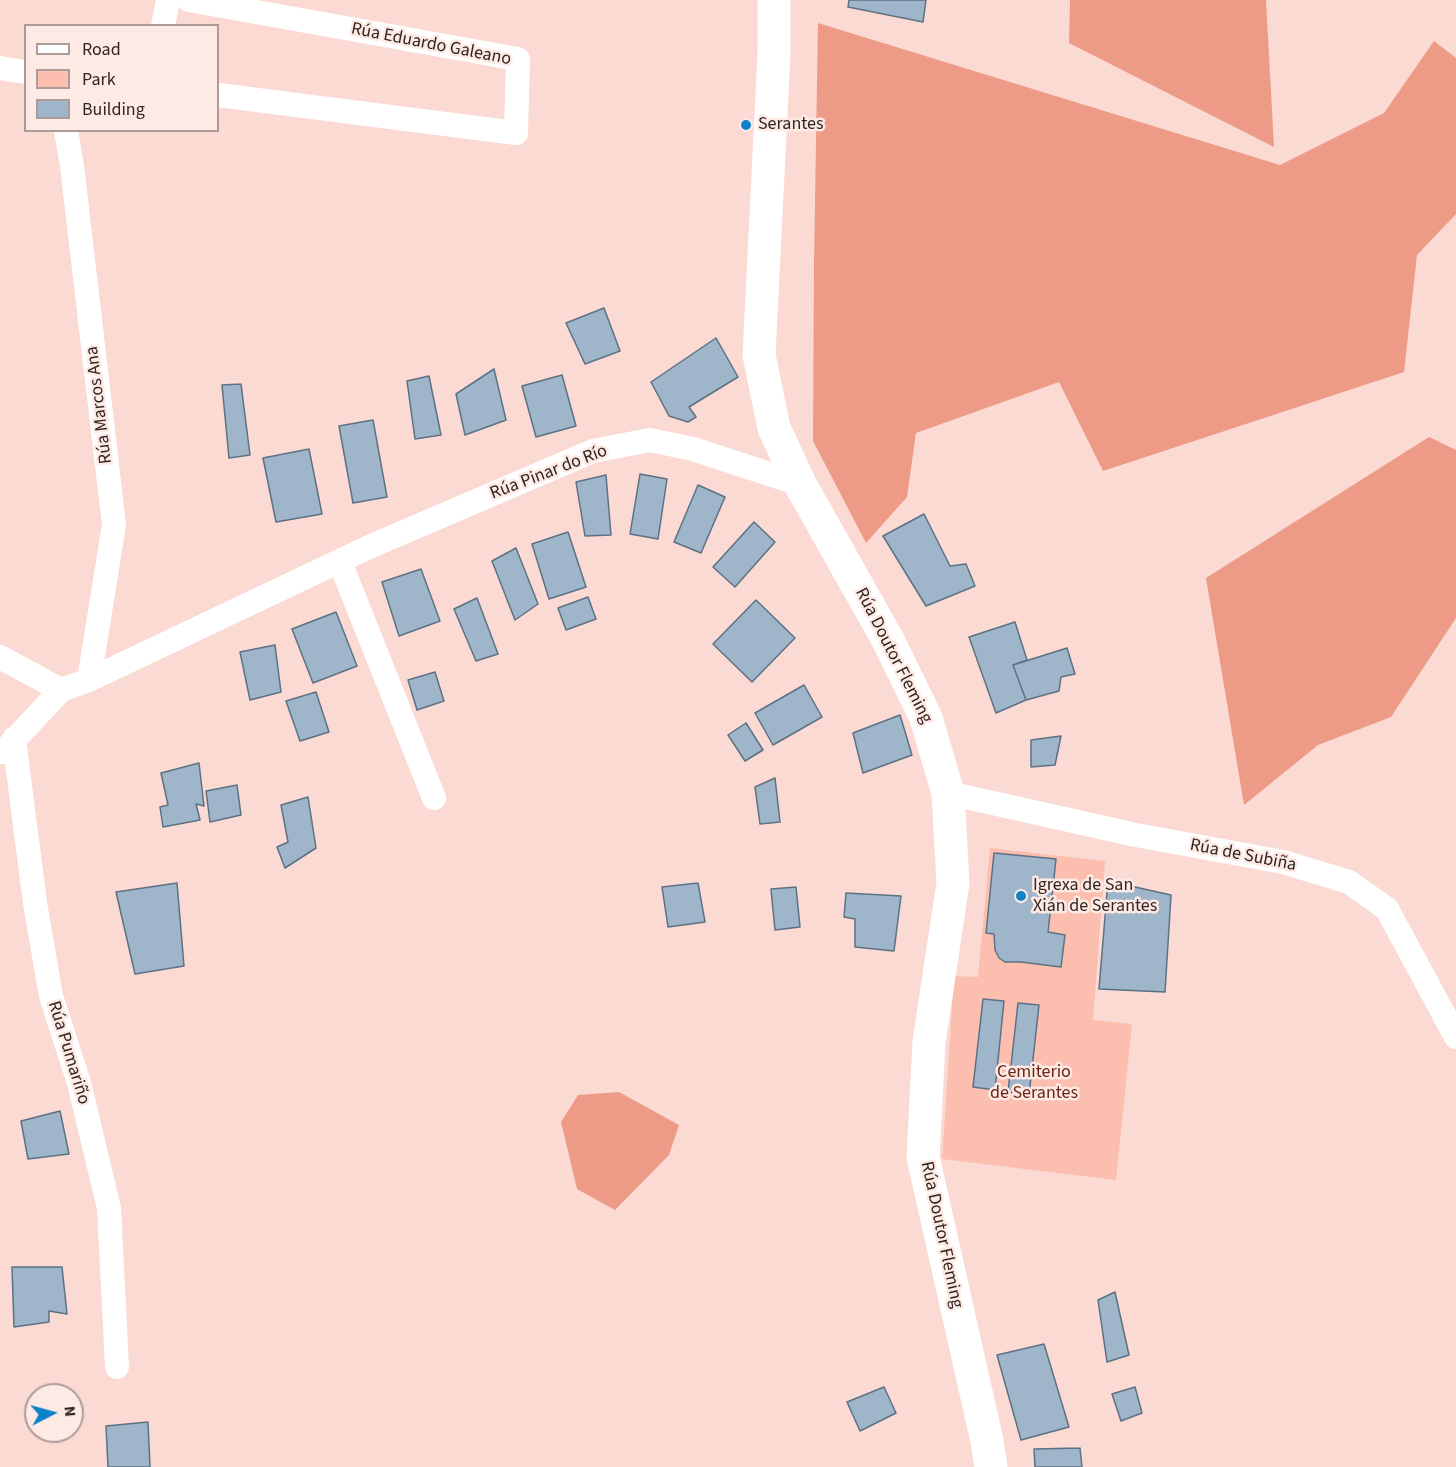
<!DOCTYPE html>
<meta charset="utf-8">
<style>
body{margin:0}
#map{position:relative;width:1456px;height:1467px;overflow:hidden;background:#fadad2;font-family:"Source Sans 3",sans-serif}
canvas{display:block}
.legend{position:absolute;left:24px;top:24px;width:195px;height:108px;box-sizing:border-box;background:#feeae5;border:2px solid #ac9b97;margin:0;padding:8px 10px;list-style:none;font-size:18px;color:#312522}
.legend li{display:flex;align-items:center;gap:12px;height:30px}
.legend b{width:30px;border:2px solid #ac9b97}
.north{position:absolute;left:24px;top:1383px;width:60px;height:60px;box-sizing:border-box;background:#feeae5;border:2px solid #ac9b97;border-radius:50%;rotate:84deg;font-size:16px;font-weight:700;line-height:24px;text-align:center;color:#312522}
.north::after{content:'';display:block;margin:auto;width:21px;height:27px;background:#0f81cb;clip-path:polygon(50% 0,100% 100%,50% 72%,0 100%)}
</style>
<div id="map">
<canvas width="1456" height="1467"></canvas>
<ul class="legend">
<li><b style="height:8px;background:#fff"></b>Road</li>
<li><b style="height:16px;background:#fcbeae"></b>Park</li>
<li><b style="height:16px;background:#9fb5c9"></b>Building</li>
</ul>
<div class="north">N</div>
</div>
<script>
const c = document.querySelector('canvas').getContext('2d');
c.lineJoin = 'round';
function fillPath(path, color) {
  c.fillStyle = color;
  c.fill(path, 'evenodd');
}
function toPath(rows) {
  const path = new Path2D();
  for (const r of rows) {
    path.moveTo(r[0], r[1]);
    for (let i = 2; i < r.length; i += 2) path.lineTo(r[i], r[i + 1]);
  }
  return path;
}
function strokePath(path, color, width, dash) {
  c.strokeStyle = color;
  c.lineWidth = width;
  c.lineCap = dash ? 'butt' : 'round';
  c.setLineDash(dash || []);
  c.stroke(path);
}
function label(font, color, halo, rows, align = 'center') {
  c.font = font + ' "Source Sans 3",sans-serif';
  c.lineWidth = 5;
  c.setLineDash([]);
  c.textBaseline = 'middle';
  c.strokeStyle = halo;
  c.fillStyle = color;
  for (const [text, x, y, turn = 0] of rows) {
    c.save();
    c.translate(x, y);
    c.rotate((+turn || 0) * Math.PI / 180);
    c.textAlign = isNaN(turn) ? turn : align;
    if (halo) c.strokeText(text, 0, 0);
    c.fillText(text, 0, 0);
    c.restore();
  }
}
const green = toPath([
 [990,848,1105,861,1093,1020,1132,1024,1116,1180,942,1159,954,976,978,977]
]);
const forest = toPath([
 [1070,0,1266,0,1274,147,1069,43],
 [818,23,1280,165,1384,113,1434,41,1456,58,1456,214,1417,255,1404,372,1103,471,1059,382,916,433,907,497,866,543,813,441,814,263],
 [1429,437,1456,450,1456,618,1391,717,1318,745,1244,805,1206,578],
 [619,1092,679,1125,669,1155,615,1210,577,1189,561,1122,578,1095]
]);
const building = toPath([
 [849,0,926,0,923,22,848,7,849,0],
 [604,308,620,351,585,364,566,323,604,308],
 [716,338,738,377,689,407,696,417,688,422,669,416,651,382,716,338],
 [494,369,506,420,465,435,456,394,494,369],
 [562,375,576,426,536,437,522,386,562,375],
 [429,376,441,435,415,439,407,381,429,376],
 [241,384,250,455,229,458,222,385,241,384],
 [373,420,387,497,353,503,339,426,373,420],
 [309,449,322,514,276,522,263,458,309,449],
 [640,474,667,479,658,539,630,534,640,474],
 [606,475,611,535,585,536,576,482,606,475],
 [698,485,725,497,701,553,674,542,698,485],
 [924,514,950,566,966,564,975,586,926,606,883,536,924,514],
 [754,522,775,542,735,587,713,567,754,522],
 [568,532,586,587,549,599,532,544,568,532],
 [516,548,538,604,515,620,492,561,516,548],
 [421,569,440,621,399,636,382,582,421,569],
 [588,597,596,619,566,630,558,608,588,597],
 [477,598,498,654,476,661,454,609,477,598],
 [756,600,795,638,752,682,713,644,756,600],
 [336,612,357,666,313,683,292,629,336,612],
 [1015,622,1027,660,1013,665,1026,700,996,713,969,637,1015,622],
 [275,645,281,692,250,700,240,652,275,645],
 [1067,648,1075,674,1061,677,1059,691,1026,700,1013,665,1067,648],
 [435,672,444,701,417,710,408,680,435,672],
 [804,685,822,717,773,745,755,713,804,685],
 [316,692,329,732,300,741,286,701,316,692],
 [900,715,912,755,863,773,853,733,900,715],
 [746,723,763,750,745,761,728,735,746,723],
 [1061,736,1055,765,1031,767,1031,740,1061,736],
 [199,763,204,806,196,804,200,820,163,827,160,807,168,805,161,773,199,763],
 [775,778,780,822,760,824,755,787,775,778],
 [237,785,241,815,210,822,206,791,237,785],
 [308,797,316,848,285,868,277,847,288,842,281,805,308,797],
 [994,853,1056,859,1048,932,1065,935,1061,967,1021,962,1005,962,999,958,995,950,994,934,986,933,994,853],
 [1108,881,1171,895,1165,992,1099,989,1108,881],
 [177,883,184,966,135,974,116,892,177,883],
 [698,883,705,922,668,927,662,887,698,883],
 [796,887,800,927,775,930,771,889,796,887],
 [846,893,901,896,894,951,855,947,855,919,844,917,846,893],
 [983,999,1004,1001,995,1090,973,1087,983,999],
 [1018,1003,1039,1005,1029,1095,1008,1092,1018,1003],
 [60,1111,69,1154,28,1159,21,1121,60,1111],
 [12,1267,62,1267,67,1314,49,1311,49,1322,14,1327,12,1267],
 [1115,1292,1129,1355,1107,1362,1098,1300,1115,1292],
 [1044,1344,1069,1427,1021,1440,997,1355,1044,1344],
 [884,1387,896,1413,860,1431,847,1402,884,1387],
 [1135,1387,1142,1413,1121,1421,1112,1394,1135,1387],
 [148,1422,150,1467,108,1467,106,1426,148,1422],
 [1080,1448,1082,1467,1035,1467,1034,1449,1080,1448]
]);
const minor = toPath([
 [189,0,518,59,516,133,218,95],
 [163,26,168,0],
 [0,68,26,72],
 [66,130,72,166,114,525,89,680],
 [340,562,434,798],
 [0,657,61,690,89,680,369,547,593,451,650,440,693,449,800,484],
 [14,739,35,903,51,996,79,1083,109,1208,117,1367],
 [3,752,61,690],
 [948,793,1136,835,1283,862,1349,882,1387,909,1456,1037]
]);
const secondary = toPath([
 [774,0,774,54,759,355,774,428,800,484,888,640,926,718,948,793,953,883,929,1042,923,1157,987,1441,991,1467]
]);
const markers = [
 [746,125,6,"#0f81cb"],
 [1021,896,6,"#0f81cb"]
];
const streetNames = [
 ["Rúa Eduardo Galeano",431,45,11],
 ["Rúa Marcos Ana",100,405,-97],
 ["Rúa Pinar do Río",549,473,-21],
 ["Rúa Doutor Fleming",893,656,63],
 ["Rúa de Subiña",1243,856,11],
 ["Rúa Pumariño",68,1053,73],
 ["Rúa Doutor Fleming",941,1235,78]
];
const poiNames = [
 ["Serantes",758,125],
 ["Igrexa de San",1033,886],
 ["Xián de Serantes",1033,907]
];
const parkNames = [
 ["Cemiterio",1034,1073],
 ["de Serantes",1034,1094]
];
fillPath(green, '#fcbeae');
fillPath(forest, '#ed9b86');
fillPath(building, '#9fb5c9');
strokePath(building, '#5d7184', 1.5);
strokePath(minor, '#fff', 24);
strokePath(secondary, '#fff', 33);
for (const [x, y, r, color] of markers) {
  const dot = new Path2D();
  dot.arc(x, y, r, 0, 2 * Math.PI);
  c.fillStyle = color;
  c.fill(dot);
  strokePath(dot, '#feeae5', 2);
}
label('18px', '#312522', '#feeae5', streetNames);
label('18px', '#312522', '#feeae5', poiNames, 'left');
label('18px', '#6d2413', '#feeae5', parkNames);
</script>
